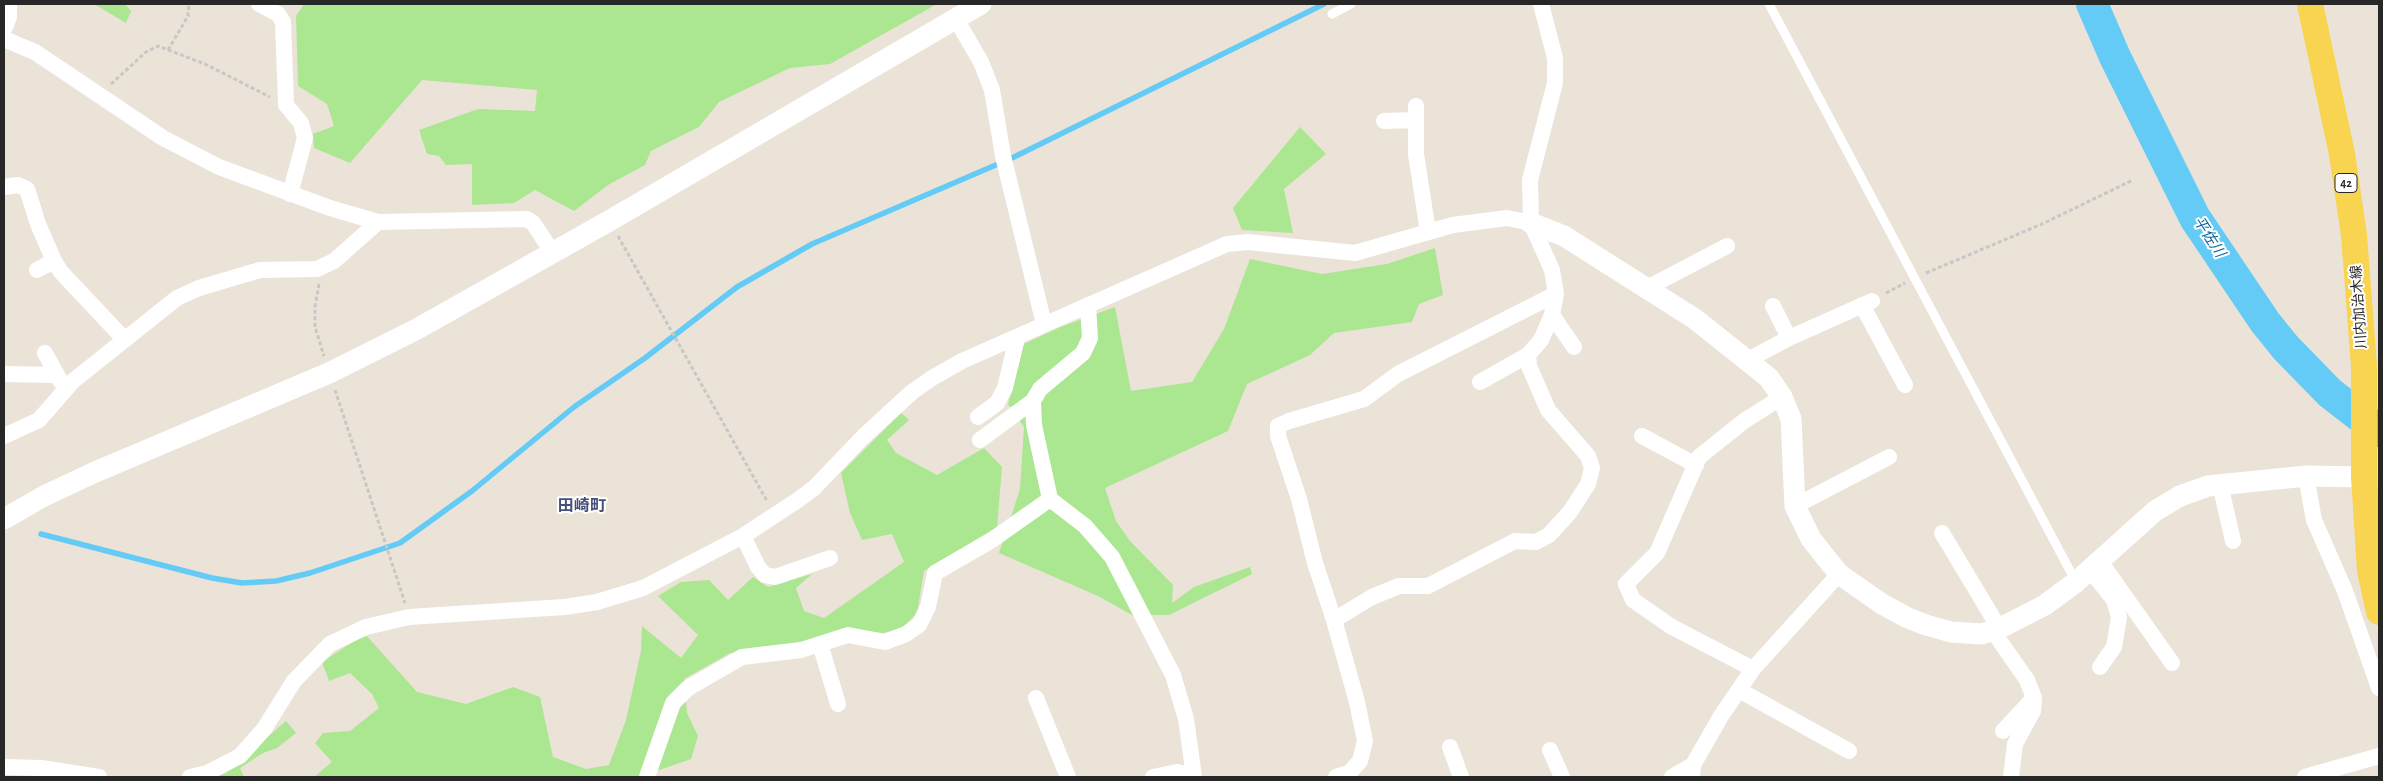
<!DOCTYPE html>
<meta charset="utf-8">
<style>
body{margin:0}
#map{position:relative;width:2383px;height:781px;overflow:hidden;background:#ebe3d8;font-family:"Alegreya Sans",sans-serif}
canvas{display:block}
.frame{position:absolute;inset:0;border:5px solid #272727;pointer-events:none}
</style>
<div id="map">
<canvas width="2383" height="781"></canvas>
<div class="frame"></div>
</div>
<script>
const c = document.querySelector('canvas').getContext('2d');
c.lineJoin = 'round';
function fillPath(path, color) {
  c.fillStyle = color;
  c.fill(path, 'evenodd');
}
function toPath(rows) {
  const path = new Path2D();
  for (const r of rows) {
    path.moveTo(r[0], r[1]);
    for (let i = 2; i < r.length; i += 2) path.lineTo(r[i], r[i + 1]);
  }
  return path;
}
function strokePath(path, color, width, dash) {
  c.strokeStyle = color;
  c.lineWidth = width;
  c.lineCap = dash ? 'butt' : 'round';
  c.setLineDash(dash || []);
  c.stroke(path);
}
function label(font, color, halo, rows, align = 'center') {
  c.font = font + ' "Alegreya Sans","Noto Sans JP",sans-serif';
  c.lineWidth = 4;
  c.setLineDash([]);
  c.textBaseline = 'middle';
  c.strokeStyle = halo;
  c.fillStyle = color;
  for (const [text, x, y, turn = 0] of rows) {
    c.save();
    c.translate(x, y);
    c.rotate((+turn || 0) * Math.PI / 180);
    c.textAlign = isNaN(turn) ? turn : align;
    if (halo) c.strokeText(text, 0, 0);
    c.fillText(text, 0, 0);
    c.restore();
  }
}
const green = toPath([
 [94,4,125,4,131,11,126,23],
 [304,4,937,4,830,64,790,68,719,102,699,127,651,151,645,165,608,185,574,211,535,190,514,203,472,205,472,164,446,165,439,156,427,154,419,130,478,109,535,111,537,90,422,80,350,163,314,148,313,134,334,126,327,104,298,86,296,16],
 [1300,127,1326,154,1284,189,1293,233,1242,230,1233,208],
 [1435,248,1443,295,1419,304,1412,322,1334,333,1310,355,1247,384,1228,431,1105,488,1116,521,1130,541,1173,585,1172,603,1194,587,1250,567,1252,574,1169,615,1132,615,1098,596,999,553,1020,489,1024,427,1008,404,1024,344,1058,328,1115,307,1131,391,1192,382,1224,329,1250,259,1322,274,1387,264],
 [901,413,909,420,887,440,896,453,937,475,984,448,1002,467,997,527,924,571,917,613,902,628,883,633,845,628,804,642,730,653,684,679,687,713,698,736,691,759,639,777,314,777,332,762,315,743,323,733,350,731,379,708,372,694,350,673,329,681,322,662,365,634,417,692,466,704,513,687,540,697,553,757,586,769,609,765,626,720,641,651,642,626,681,658,698,635,658,596,681,582,709,580,728,600,753,577,768,587,812,574,796,588,804,611,824,618,904,562,892,534,862,540,850,513,841,473],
 [286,721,296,733,277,748,263,753,240,768,244,777,216,777,226,773]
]);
const stream = toPath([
 [41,534,212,578,242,583,276,581,310,573,400,543,472,491,574,407,645,358,737,287,812,244,1012,158,1324,4]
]);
const river = toPath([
 [2092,4,2115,57,2195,218,2265,322,2286,348,2330,393,2379,431]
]);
const path = toPath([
 [168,50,188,16,189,4],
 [111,84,146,52,158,46,205,64,270,97],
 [618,236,767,501],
 [1926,273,2042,224,2133,180],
 [319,284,315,307,315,327,324,356],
 [1886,293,1905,283],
 [335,390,405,603]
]);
const service = toPath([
 [1769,4,2076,582],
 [1332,14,1351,4]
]);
const minor = toPath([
 [259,4,278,14,283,22,286,105,301,123,305,138,290,194],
 [956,19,981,62,992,90,1003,156,1044,324],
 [4,30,9,17,9,4],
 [4,39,35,52,163,138,219,167,330,208,378,222],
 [1416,106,1416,154,1428,232],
 [1384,121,1416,120],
 [4,187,18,185,27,189,38,224,54,261],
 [37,270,54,261,61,272,125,340],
 [1647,288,1727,246],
 [1088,305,1090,338,1083,353,1040,389,1033,401,1034,425,1050,499,1085,526,1112,557,1173,675,1186,719,1194,777],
 [1862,305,1905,385],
 [1773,306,1789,338],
 [1552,315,1574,347],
 [45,353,61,382],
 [1748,360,1789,338,1872,301],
 [4,374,57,375],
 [1480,382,1528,355],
 [978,417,997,403,1005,388,1017,338],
 [4,436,39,420,73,381,177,298,199,288,260,270,317,269,334,261,378,222,527,219,533,223,553,253],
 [1642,436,1696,465],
 [980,440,1033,401],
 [2306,476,2314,520,2345,591,2379,688],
 [2220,484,2233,541],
 [1795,506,1889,457],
 [1942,533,1999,628],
 [743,536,758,567,765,575,775,577,830,558],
 [2100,561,2172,663],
 [2090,570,2114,600,2119,617,2114,647,2100,667],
 [1334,620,1315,563,1299,499,1278,436,1278,426,1289,421,1364,399,1398,374,1556,294],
 [1992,630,2027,680,2034,698,2033,711,2015,744,2011,777],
 [820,644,838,704],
 [1753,669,1672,627,1633,600,1626,584,1657,553,1699,457,1744,421,1782,397],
 [1739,690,1849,751],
 [1036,698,1068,777],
 [2003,731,2032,700],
 [1450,747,1461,777],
 [1550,750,1562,777],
 [4,767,41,768,99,777],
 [190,777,207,773,240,756,264,729,294,681,330,644,366,627,409,617,565,607,597,602,643,588,743,536,798,500,814,488,863,437,912,392,932,378,962,361,1227,244,1248,242,1355,253,1453,225,1507,218,1531,223],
 [647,777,673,703,688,688,742,657,801,650,848,635,885,642,906,634,919,625,928,607,935,573,992,540,1050,499],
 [1153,777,1177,772,1193,775],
 [1336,777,1349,773,1360,761,1365,741,1357,702,1334,620,1372,597,1399,586,1428,586,1515,541,1536,542,1549,535,1570,512,1588,484,1592,468,1588,456,1548,410,1529,366,1528,355,1541,340,1552,315,1556,294,1552,270,1531,223,1530,180,1555,83,1555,58,1541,4],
 [1672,777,1693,765],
 [1692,777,1693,765,1721,716,1753,669,1839,574],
 [2305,777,2379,756]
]);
const tertiary = toPath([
 [1531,223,1564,236,1695,319,1769,378,1782,397,1791,419,1795,506,1811,539,1839,574,1882,604,1908,618,1926,625,1951,632,1982,634,2004,626,2045,605,2076,582,2155,511,2180,496,2208,486,2306,476,2364,477],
 [4,519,44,496,93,473,329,373,417,329,609,221,981,4]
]);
const primary = toPath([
 [2310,4,2342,154,2354,235,2364,366,2364,477,2370,571,2379,612]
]);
const shields = [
 [2346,183,22]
];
const shieldNames = [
 ["42",2346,183]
];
const streetNames = [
 ["川内加治木線",2359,307,-94]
];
const waterNames = [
 ["平佐川",2209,237,57]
];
const quarterNames = [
 ["田崎町",582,506]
];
fillPath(green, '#abe690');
strokePath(stream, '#63cbf5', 5.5);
strokePath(river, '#63cbf5', 32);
strokePath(path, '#c7c7c7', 3, [4, 2.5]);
strokePath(service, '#fff', 9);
strokePath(minor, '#fff', 16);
strokePath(tertiary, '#fff', 21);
strokePath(primary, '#f8d450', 26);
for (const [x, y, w] of shields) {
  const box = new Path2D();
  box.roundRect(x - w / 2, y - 9.5, w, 19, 4);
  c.fillStyle = '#fff';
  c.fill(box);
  strokePath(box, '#272727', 1);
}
label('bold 12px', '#272727', null, shieldNames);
label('14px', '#272727', '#fff', streetNames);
label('italic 15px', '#06669d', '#fff', waterNames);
label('bold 16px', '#464e7a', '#fff', quarterNames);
</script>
